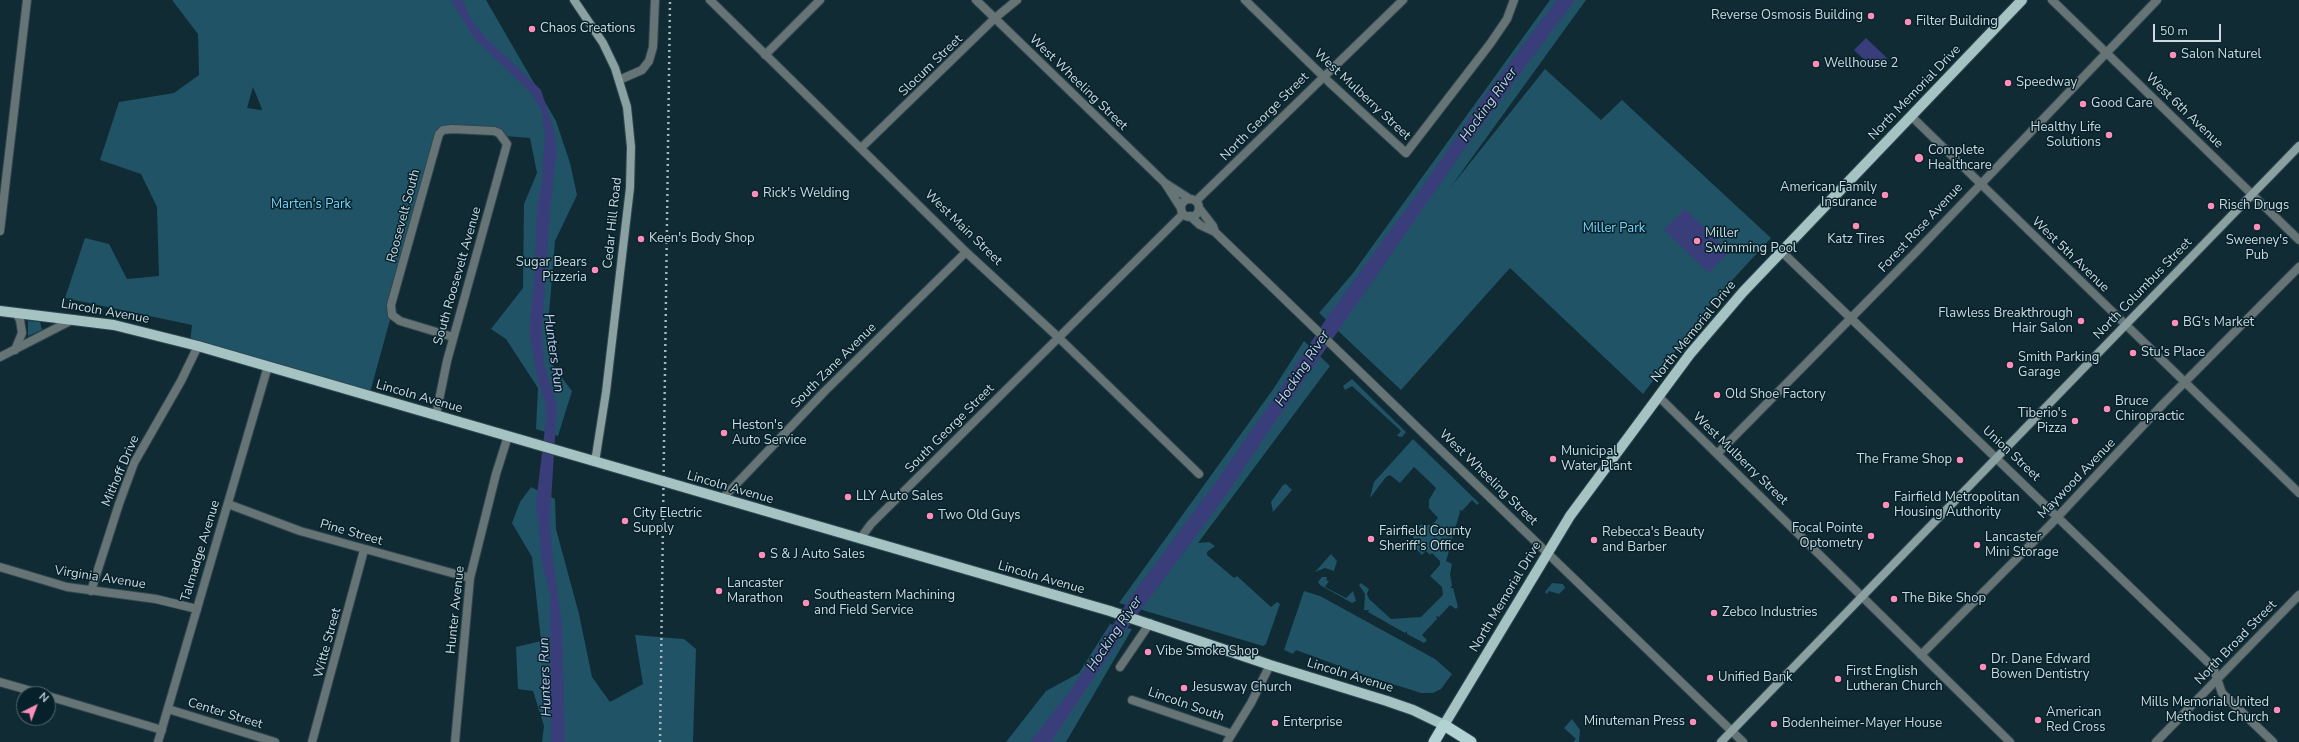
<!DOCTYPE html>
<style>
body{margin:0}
#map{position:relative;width:2299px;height:742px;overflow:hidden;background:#112b34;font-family:"Nunito Sans",sans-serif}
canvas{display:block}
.north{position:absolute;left:16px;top:686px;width:40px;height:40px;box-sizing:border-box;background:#07212a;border:1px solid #556b73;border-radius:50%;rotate:42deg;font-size:11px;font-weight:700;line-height:16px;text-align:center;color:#cbdae0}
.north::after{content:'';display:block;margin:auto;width:14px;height:18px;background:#ff8eba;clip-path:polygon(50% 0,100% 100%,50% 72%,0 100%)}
.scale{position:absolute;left:2153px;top:24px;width:68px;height:18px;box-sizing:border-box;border:2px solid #cbdae0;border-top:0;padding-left:5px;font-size:12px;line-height:14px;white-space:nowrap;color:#cbdae0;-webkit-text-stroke:3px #07212a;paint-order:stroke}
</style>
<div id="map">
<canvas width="2299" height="742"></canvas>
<div class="north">N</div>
<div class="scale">50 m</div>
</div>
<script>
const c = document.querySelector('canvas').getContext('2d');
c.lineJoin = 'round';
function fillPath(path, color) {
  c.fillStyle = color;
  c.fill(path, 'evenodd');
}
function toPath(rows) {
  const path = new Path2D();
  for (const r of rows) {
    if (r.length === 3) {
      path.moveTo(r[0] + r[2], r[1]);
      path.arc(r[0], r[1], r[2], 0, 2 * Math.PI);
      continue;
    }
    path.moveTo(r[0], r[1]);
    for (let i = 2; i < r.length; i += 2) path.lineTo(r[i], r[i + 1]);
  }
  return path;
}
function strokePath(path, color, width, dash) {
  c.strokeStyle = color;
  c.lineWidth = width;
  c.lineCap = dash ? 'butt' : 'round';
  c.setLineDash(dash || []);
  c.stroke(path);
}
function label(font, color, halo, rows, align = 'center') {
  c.font = font + ' "Nunito Sans",sans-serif';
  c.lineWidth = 3;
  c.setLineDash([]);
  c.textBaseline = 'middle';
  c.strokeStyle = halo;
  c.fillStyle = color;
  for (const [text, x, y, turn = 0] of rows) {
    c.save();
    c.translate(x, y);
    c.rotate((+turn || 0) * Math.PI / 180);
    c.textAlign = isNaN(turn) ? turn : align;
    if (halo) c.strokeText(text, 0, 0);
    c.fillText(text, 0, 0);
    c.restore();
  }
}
const green = toPath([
 [172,0,486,0,556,121,570,163,577,195,555,241,549,314,550,362,572,391,558,436,536,429,538,388,506,339,491,329,523,288,524,204,537,173,530,138,442,131,369,396,190,344,192,325,65,298,85,238,109,244,127,279,159,276,157,207,141,174,100,160,119,102,174,93,199,75,198,34],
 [253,87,262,109,261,110,247,108],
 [1550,0,1586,0,1450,188,1545,69,1601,120,1622,100,1771,238,1713,301,1643,394,1510,268,1401,390,1319,313,1353,273],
 [28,321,40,322,42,330,28,336],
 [1304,341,1330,366,1198,543,1209,542,1215,546,1207,552,1207,555,1234,578,1237,576,1271,607,1277,602,1280,604,1266,644,1263,646,1119,603,1274,388],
 [1352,379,1406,432,1402,437,1397,436,1401,431,1352,386,1345,390,1343,386],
 [1413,439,1479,503,1477,505,1472,500,1462,511,1459,510,1460,512,1450,546,1448,546,1450,548,1446,561,1452,564,1450,574,1452,586,1450,588,1453,588,1458,607,1456,609,1450,605,1439,617,1436,616,1437,619,1422,635,1427,640,1424,643,1407,634,1407,631,1405,633,1368,612,1369,610,1364,610,1365,594,1359,585,1361,583,1369,589,1367,594,1369,599,1391,619,1421,617,1443,595,1442,587,1430,576,1440,565,1440,561,1432,553,1430,555,1426,551,1422,555,1414,547,1413,534,1421,524,1425,528,1429,524,1431,526,1438,518,1429,508,1429,500,1436,488,1434,486,1414,467,1400,483,1390,475,1386,477,1370,498,1374,482],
 [1286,484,1292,490,1273,512,1271,502,1283,485],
 [531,487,555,499,556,529,579,614,592,677,610,702,643,684,635,635,684,639,696,649,693,742,542,742,544,726,533,691,518,689,516,647,541,641,532,557,512,523,520,502],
 [1331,554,1337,561,1334,571,1325,568,1315,572],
 [1322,577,1327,577,1326,580,1329,581,1325,587,1346,598,1353,591,1356,601,1352,603,1320,585,1318,582],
 [1552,583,1563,584,1565,588,1559,594,1549,591,1547,594,1545,592],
 [1304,591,1320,596,1435,659,1452,674,1441,689,1433,693,1421,693,1364,675,1296,650,1293,654,1284,650],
 [1110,624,1132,629,1066,742,1006,742,1046,691,1079,673],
 [1572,719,1580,730,1579,742,1573,742,1576,739,1564,728]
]);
const water = toPath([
 [451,0,462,0,472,21,488,40,541,90,554,130,557,155,555,162,549,226,542,329,544,364,557,405,550,518,552,553,562,624,565,742,551,742,550,594,542,562,536,503,546,420,545,402,537,377,529,330,535,268,537,207,542,182,545,132,541,110,531,93,474,38],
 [1557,0,1575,0,1460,155,1264,438,1227,494,1123,634,1051,742,1030,742,1071,690,1130,598,1215,483,1279,391,1328,316,1427,180,1488,91],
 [1866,38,1887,58,1875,70,1854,50],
 [1685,209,1729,252,1709,273,1664,230]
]);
const minor = toPath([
 [710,0,966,252,1058,337,1199,474],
 [1245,0,1329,82,1406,153,1490,44,1507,19,1514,0],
 [765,55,820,0],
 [1911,116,2299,493],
 [861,148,995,18,1017,0],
 [1196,201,1403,0],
 [0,231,27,0],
 [1781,251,2213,667,2222,693,2273,742],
 [15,350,22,333,20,320,16,313],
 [0,357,74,319],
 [1658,396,2010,742],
 [436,415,447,361,507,144,499,133,494,131,452,129,443,130,439,134,391,305,392,315,400,321,453,337],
 [1717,454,1916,252,2157,0],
 [722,499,825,391,966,252],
 [228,504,300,531,470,578],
 [860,539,871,524,1183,214],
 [0,567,67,587,156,599,197,609],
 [91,591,119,504,134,463,181,381,198,346],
 [1921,655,2050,525,2164,403,2299,267],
 [1120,667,1150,623],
 [0,682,42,694],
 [48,696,162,730],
 [1132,700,1232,734],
 [168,709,275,742],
 [312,742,364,550],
 [455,742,470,578,496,474,508,436],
 [1227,742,1251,703,1270,665]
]);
const tertiary = toPath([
 [976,0,1165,183,1181,208],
 [2052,0,2299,240],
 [619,80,642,70,649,61,653,47,655,0],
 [1165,183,1190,199],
 [1190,208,9],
 [1199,208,1213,226,1215,232,1743,742],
 [1190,216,1200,225,1215,232],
 [158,742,268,366],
 [2156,742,2299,595]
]);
const secondary = toPath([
 [574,0,603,43,615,68,627,107,631,147,630,188,606,392,595,462],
 [1721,742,2299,146]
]);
const primary = toPath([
 [0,311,114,325,198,346,1110,611,1270,665,1387,701,1413,710,1444,725,1570,516,1690,354,1743,292,2022,0]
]);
const trunk = toPath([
 [1434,742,1444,725,1471,742]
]);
const rail = toPath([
 [660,742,670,0]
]);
const markers = [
 [1871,16,4,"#ff8eba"],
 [1908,22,4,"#ff8eba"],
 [532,29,4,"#ff8eba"],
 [2173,55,4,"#ff8eba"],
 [1816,64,4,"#ff8eba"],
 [2008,83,4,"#ff8eba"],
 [2083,104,4,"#ff8eba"],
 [2109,135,4,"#ff8eba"],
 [1919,158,5,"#ff8eba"],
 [755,194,4,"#ff8eba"],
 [1885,195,4,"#ff8eba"],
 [2211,206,4,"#ff8eba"],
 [1856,226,4,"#ff8eba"],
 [2257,227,4,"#ff8eba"],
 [641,239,4,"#ff8eba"],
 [1697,241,4,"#ff8eba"],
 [595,270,4,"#ff8eba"],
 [2081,321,4,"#ff8eba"],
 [2175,323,4,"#ff8eba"],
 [2133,353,4,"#ff8eba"],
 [2010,365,4,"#ff8eba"],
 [1717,395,4,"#ff8eba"],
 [2107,409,4,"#ff8eba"],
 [2075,421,4,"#ff8eba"],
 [724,433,4,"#ff8eba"],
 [1553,459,4,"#ff8eba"],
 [1960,460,4,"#ff8eba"],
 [848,497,4,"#ff8eba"],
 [1886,505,4,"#ff8eba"],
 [930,516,4,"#ff8eba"],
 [625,521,4,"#ff8eba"],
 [1871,536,4,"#ff8eba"],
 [1371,539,4,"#ff8eba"],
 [1594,540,4,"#ff8eba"],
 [1977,545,4,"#ff8eba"],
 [762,555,4,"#ff8eba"],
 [719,591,4,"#ff8eba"],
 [1894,599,4,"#ff8eba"],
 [806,603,4,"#ff8eba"],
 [1714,613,4,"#ff8eba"],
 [1148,652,4,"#ff8eba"],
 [1983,667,4,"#ff8eba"],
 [1710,678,4,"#ff8eba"],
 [1838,679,4,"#ff8eba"],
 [1184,688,4,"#ff8eba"],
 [2277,710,4,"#ff8eba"],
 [2038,720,4,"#ff8eba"],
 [1693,722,4,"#ff8eba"],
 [1275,723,4,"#ff8eba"],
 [1774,724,4,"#ff8eba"]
];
const poiNames = [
 ["Reverse Osmosis Building",1863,16,"right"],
 ["Filter Building",1916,22],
 ["Chaos Creations",540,29],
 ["Salon Naturel",2181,55],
 ["Wellhouse 2",1824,64],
 ["Speedway",2016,83],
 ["Good Care",2091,104],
 ["Healthy Life",2101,128,"right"],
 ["Solutions",2101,143,"right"],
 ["Complete",1928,151],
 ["Healthcare",1928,166],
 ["American Family",1877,188,"right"],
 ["Insurance",1877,203,"right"],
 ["Rick's Welding",763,194],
 ["Risch Drugs",2219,206],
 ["Miller",1705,234],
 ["Swimming Pool",1705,249],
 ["Keen's Body Shop",649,239],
 ["Katz Tires",1856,240,"center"],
 ["Sweeney's",2257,241,"center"],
 ["Pub",2257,256,"center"],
 ["Sugar Bears",587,263,"right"],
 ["Pizzeria",587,278,"right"],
 ["Flawless Breakthrough",2073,314,"right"],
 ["Hair Salon",2073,329,"right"],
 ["BG's Market",2183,323],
 ["Stu's Place",2141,353],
 ["Smith Parking",2018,358],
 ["Garage",2018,373],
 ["Old Shoe Factory",1725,395],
 ["Bruce",2115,402],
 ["Chiropractic",2115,417],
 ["Tiberio's",2067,414,"right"],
 ["Pizza",2067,429,"right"],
 ["Heston's",732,426],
 ["Auto Service",732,441],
 ["Municipal",1561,452],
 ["Water Plant",1561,467],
 ["The Frame Shop",1952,460,"right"],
 ["LLY Auto Sales",856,497],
 ["Fairfield Metropolitan",1894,498],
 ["Housing Authority",1894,513],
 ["City Electric",633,514],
 ["Supply",633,529],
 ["Two Old Guys",938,516],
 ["Focal Pointe",1863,529,"right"],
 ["Optometry",1863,544,"right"],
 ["Fairfield County",1379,532],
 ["Sheriff's Office",1379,547],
 ["Rebecca's Beauty",1602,533],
 ["and Barber",1602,548],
 ["Lancaster",1985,538],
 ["Mini Storage",1985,553],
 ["S & J Auto Sales",770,555],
 ["Lancaster",727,584],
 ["Marathon",727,599],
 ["Southeastern Machining",814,596],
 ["and Field Service",814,611],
 ["The Bike Shop",1902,599],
 ["Zebco Industries",1722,613],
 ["Vibe Smoke Shop",1156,652],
 ["Dr. Dane Edward",1991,660],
 ["Bowen Dentistry",1991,675],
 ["First English",1846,672],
 ["Lutheran Church",1846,687],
 ["Unified Bank",1718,678],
 ["Jesusway Church",1192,688],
 ["Mills Memorial United",2269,703,"right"],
 ["Methodist Church",2269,718,"right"],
 ["American",2046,713],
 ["Red Cross",2046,728],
 ["Minuteman Press",1685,722,"right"],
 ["Enterprise",1283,723],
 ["Bodenheimer-Mayer House",1782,724]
];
const streetNames = [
 ["Slocum Street",931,66,-44],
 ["West Wheeling Street",1078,83,44],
 ["North Memorial Drive",1915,93,-46],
 ["West Mulberry Street",1362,95,43],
 ["West 6th Avenue",2184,111,44],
 ["North George Street",1265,117,-45],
 ["Roosevelt South",404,216,-75],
 ["Cedar Hill Road",613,223,-84],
 ["West Main Street",963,228,44],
 ["Forest Rose Avenue",1921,228,-47],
 ["West 5th Avenue",2070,255,44],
 ["South Roosevelt Avenue",458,276,-74],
 ["North Columbus Street",2143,289,-46],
 ["Lincoln Avenue",105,312,10],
 ["North Memorial Drive",1694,332,-51],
 ["South Zane Avenue",834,366,-45],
 ["Lincoln Avenue",419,397,16],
 ["South George Street",950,429,-45],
 ["Union Street",2011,454,43],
 ["West Mulberry Street",1740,459,44],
 ["Mithoff Drive",121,471,-67],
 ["West Wheeling Street",1488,478,44],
 ["Maywood Avenue",2077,479,-46],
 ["Lincoln Avenue",730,488,16],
 ["Pine Street",351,533,16],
 ["Talmadge Avenue",201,551,-73],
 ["Virginia Avenue",100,578,9],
 ["Lincoln Avenue",1041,578,16],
 ["North Memorial Drive",1506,597,-59],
 ["Hunter Avenue",456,610,-84],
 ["Witte Street",328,643,-75],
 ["North Broad Street",2236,643,-46],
 ["Lincoln Avenue",1350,676,17],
 ["Lincoln South",1186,705,19],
 ["Center Street",225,714,17]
];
const parkNames = [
 ["Marten's Park",311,205],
 ["Miller Park",1614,229]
];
const waterNames = [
 ["Hocking River",1489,105,-54],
 ["Hunters Run",553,353,82],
 ["Hocking River",1303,369,-57],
 ["Hocking River",1115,634,-56],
 ["Hunters Run",546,677,-92]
];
fillPath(green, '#1f5365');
fillPath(water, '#393e7a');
strokePath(minor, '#2f4750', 10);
strokePath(tertiary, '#2f4750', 10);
strokePath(secondary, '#2f4750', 10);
strokePath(primary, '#2f4750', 12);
strokePath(trunk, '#2f4750', 13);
strokePath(minor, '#677475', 8);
strokePath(tertiary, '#677475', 8);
strokePath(secondary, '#8ba0a1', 8);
strokePath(primary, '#a6c3c3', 10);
strokePath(trunk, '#b2d2d3', 11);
strokePath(rail, '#a6b7bd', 2.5, [2, 4]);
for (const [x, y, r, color] of markers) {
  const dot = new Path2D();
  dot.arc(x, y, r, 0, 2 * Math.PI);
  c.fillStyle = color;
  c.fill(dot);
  strokePath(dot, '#07212a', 1.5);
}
label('13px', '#cbdae0', '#07212a', poiNames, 'left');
label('13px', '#cbdae0', '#07212a', streetNames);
label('13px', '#75d6fb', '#07212a', parkNames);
label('italic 14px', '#c4caf0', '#07212a', waterNames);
</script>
